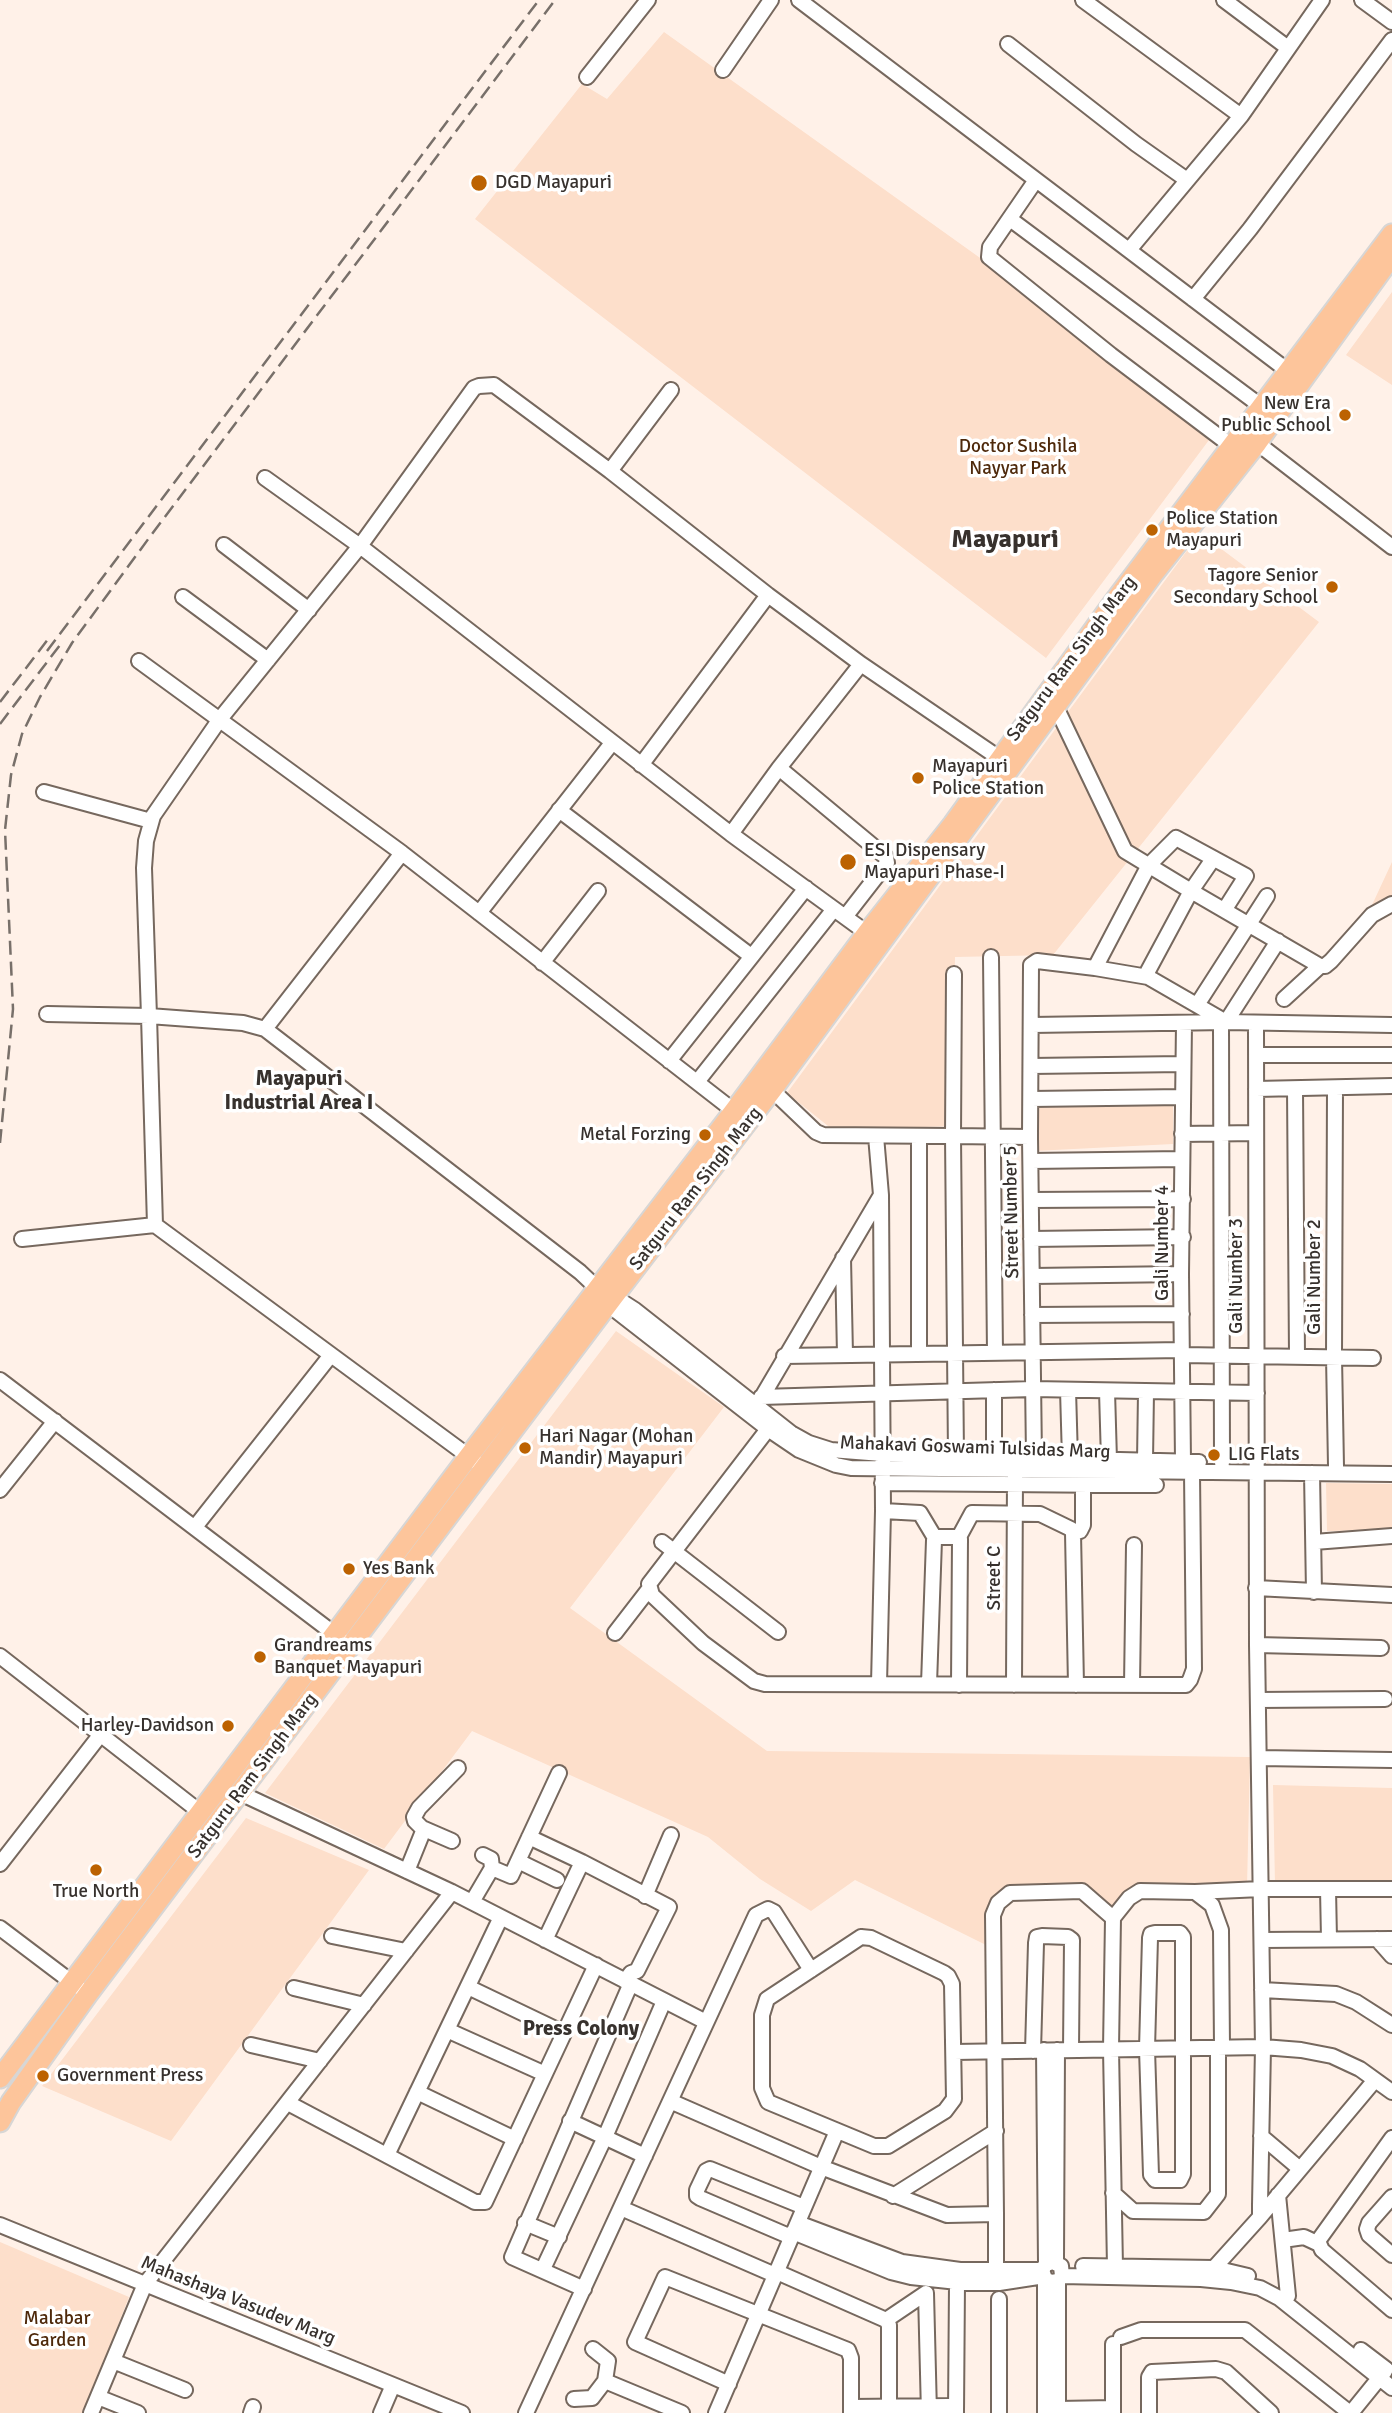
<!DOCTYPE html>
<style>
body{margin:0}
canvas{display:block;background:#fff1e8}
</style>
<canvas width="1392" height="2413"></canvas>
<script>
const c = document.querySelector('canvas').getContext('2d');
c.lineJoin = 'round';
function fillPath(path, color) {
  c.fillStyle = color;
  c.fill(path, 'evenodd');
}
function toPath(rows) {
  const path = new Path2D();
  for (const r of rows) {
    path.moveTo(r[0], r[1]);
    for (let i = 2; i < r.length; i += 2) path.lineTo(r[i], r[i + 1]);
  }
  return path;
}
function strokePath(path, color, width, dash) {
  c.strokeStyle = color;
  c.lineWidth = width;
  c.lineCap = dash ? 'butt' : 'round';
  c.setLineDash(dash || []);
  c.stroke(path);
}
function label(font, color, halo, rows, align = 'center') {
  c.font = font + ' Signika,sans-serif';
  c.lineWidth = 7;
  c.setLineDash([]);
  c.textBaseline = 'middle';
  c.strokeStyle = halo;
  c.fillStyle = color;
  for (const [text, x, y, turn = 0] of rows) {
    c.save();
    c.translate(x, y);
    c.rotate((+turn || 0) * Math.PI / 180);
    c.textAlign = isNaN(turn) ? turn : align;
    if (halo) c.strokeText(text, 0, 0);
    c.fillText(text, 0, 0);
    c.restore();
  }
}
const green = toPath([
 [664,32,1218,428,1046,658,475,219,582,84,607,99],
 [1392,292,1392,385,1346,355],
 [1200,533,1319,622,1053,955,955,957,952,1126,833,1130,787,1093],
 [1392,862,1392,905,1372,905],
 [1173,1103,1173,1144,1034,1151,1035,1104],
 [616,1331,724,1407,570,1608,767,1751,1250,1757,1247,1887,1132,1888,1113,1913,1086,1886,1010,1886,988,1946,855,1880,811,1911,760,1879,708,1837,472,1731,384,1849,265,1793],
 [1326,1483,1392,1484,1392,1530,1327,1531],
 [1273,1785,1392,1788,1392,1884,1275,1884],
 [246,1818,369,1870,171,2141,42,2086],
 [0,2242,129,2297,84,2413,0,2413]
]);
const minor = toPath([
 [799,0,1288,371],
 [1083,0,1241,116,1322,0],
 [1224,0,1288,48],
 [1362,0,1392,22],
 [1008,44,1136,144,1187,180],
 [723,70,771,0],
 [587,77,648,0],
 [1036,180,990,247,989,257,1111,355,1238,451],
 [1010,219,1262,407],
 [1129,250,1241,116],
 [1193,299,1250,229,1392,40],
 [1252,439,1392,547],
 [610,471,671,390],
 [265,478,360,546,731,834],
 [224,545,309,610],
 [183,597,268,660],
 [139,661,402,853,734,1111],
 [1056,707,1125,851,1191,891,1148,971,1148,977,1226,1022,1278,941],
 [641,765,768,595],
 [779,768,886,857,887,863,845,917],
 [44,792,151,821],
 [559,810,751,956],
 [1213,859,1191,891,1320,966,1325,966,1331,961,1372,915,1392,904],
 [479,913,612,743],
 [867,933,731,834,779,768,861,664,999,758],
 [991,957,995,1353],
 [542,963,598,891],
 [1095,968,1148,977],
 [1284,999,1320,966],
 [1197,1005,1267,896],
 [47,1014,149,1016,155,1225],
 [1221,1022,1222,1463],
 [1032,1025,1226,1022,1392,1025],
 [265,1029,402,853],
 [1256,1055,1392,1055],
 [669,1061,806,888],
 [1031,1066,1183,1064],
 [697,1082,834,909],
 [1335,1088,1334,1357,1336,1466],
 [1256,1089,1392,1086],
 [1295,1089,1297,1356],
 [772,1090,816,1132,823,1135,953,1136,954,974],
 [1031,1099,1183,1097],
 [1182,1134,1256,1133],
 [1031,1161,1182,1159],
 [1031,1200,1183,1199],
 [22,1239,155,1225,475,1461],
 [1031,1239,1183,1237],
 [843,1258,845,1355],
 [1033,1276,1181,1274],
 [598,1289,580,1272,265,1029,243,1023,149,1016,144,868,146,841,153,816,220,719,360,546,474,388,479,386,494,385,610,471,768,595,861,664],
 [607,1292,635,1310,791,1433,809,1443,831,1450,882,1454,1199,1462],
 [601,1299,768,1429,799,1450,836,1465,851,1468,1392,1474],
 [1032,1315,1182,1314],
 [919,1354,919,1136],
 [1182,1355,1373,1358],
 [784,1356,1182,1350],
 [0,1380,341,1639],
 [994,1390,994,1457],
 [1068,1390,1070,1459],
 [1107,1391,1109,1460],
 [761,1397,1033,1389,1257,1393],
 [759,1402,881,1195,876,1136],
 [768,1429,649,1584,652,1595,703,1643,754,1681,765,1684,1186,1685,1190,1680,1194,1669,1192,1472],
 [956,1456,953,1136,1030,1137],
 [1034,1458,1030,1137,1031,965,1037,961,1095,968,1149,865,1176,838,1246,876,1225,909],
 [1145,1461,1146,1392],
 [1183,1462,1181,1274,1184,1023],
 [1312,1473,1314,1592],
 [1118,1476,1119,1485,1156,1485],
 [882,1483,1119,1485],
 [0,1490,55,1421],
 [883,1511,920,1513,935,1538],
 [195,1527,331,1355],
 [1073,1533,1080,1531,1083,1525,1083,1485],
 [959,1537,972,1513,1040,1514,1071,1529,1073,1533,1076,1685],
 [662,1542,778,1632],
 [1314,1542,1392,1536],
 [1256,1588,1392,1595],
 [615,1633,649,1589],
 [1257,1645,1381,1648],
 [0,1656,200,1812],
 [879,1684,883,1511,881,1195],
 [929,1684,934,1540,937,1537,959,1537,960,1539,959,1685],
 [1014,1685,1015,1476],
 [1132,1685,1134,1545],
 [1258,1700,1385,1699],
 [1259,1758,1392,1760],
 [240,1793,452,1892,706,2022],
 [529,1837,582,1862],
 [452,1841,422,1828,415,1821,414,1817,419,1808,458,1768],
 [518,1861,557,1880],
 [0,1864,101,1734],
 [492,1868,511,1876,559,1773],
 [407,1871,424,1829],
 [1328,1889,1329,1939],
 [1195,1892,1212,1905,1221,1930,1222,2047],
 [645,1896,671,1835],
 [472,1902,492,1868,491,1859,483,1855],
 [1113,1918,1129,1898,1140,1891,1195,1892,1261,1889,1392,1889],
 [0,1928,78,1987],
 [1180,1933,1183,1937,1183,2174,1180,2180,1155,2180,1151,2175,1147,2049,1150,1938,1151,1934,1155,1933,1180,1933],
 [332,1936,406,1951],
 [861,1937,871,1938,944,1973,948,1976,952,1984,954,2099,945,2111,888,2146,874,2146,768,2102,762,2088,762,2015,767,1999,861,1937],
 [1377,1939,1392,1956],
 [545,1940,582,1862,669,1907,637,1971,631,1973,625,1981],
 [1262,1940,1392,1939],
 [468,1987,564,2033],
 [294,1988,364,2005],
 [1262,1990,1336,1994,1356,2002,1392,2025],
 [447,2030,545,2074],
 [251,2045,320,2061],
 [1044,2050,1046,2264],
 [1033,2051,1036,1943,1037,1937,1042,1936,1068,1937,1072,1940,1071,2050],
 [954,2052,1263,2047,1301,2050,1332,2056,1360,2069,1392,2092],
 [417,2092,515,2139],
 [670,2101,821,2167,947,2215,996,2214,993,1915,998,1903,1010,1893,1082,1891,1113,1918,1111,2049,1115,2267],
 [288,2103,475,2202,485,2202,596,1965],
 [570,2121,645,2156],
 [1261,2136,1300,2169],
 [1392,2138,1318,2241,1322,2250,1392,2310],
 [387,2155,501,1917],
 [1113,2193,1133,2211,1204,2212,1218,2194,1218,2048],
 [1278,2195,1288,2296],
 [893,2196,996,2131],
 [1392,2197,1369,2223,1367,2229,1369,2235,1392,2255],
 [621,2208,775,2275],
 [1260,2217,1375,2080],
 [525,2223,559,2237],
 [798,2223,902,2262,960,2270,1042,2270,1046,2264,1053,2262,1061,2266,1062,2276],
 [0,2225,462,2413],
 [793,2232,891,2272,911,2277,967,2283,999,2283,1038,2277],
 [791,2237,700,2198,697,2196,697,2190,706,2171,710,2169,804,2207],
 [1283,2240,1304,2237,1319,2244],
 [1056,2262,1057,2050],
 [1083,2266,1214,2268,1248,2276],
 [1214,2268,1260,2217,1260,2205,1263,2047,1257,1645,1256,1024],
 [543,2269,605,2137,664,2001],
 [996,2270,996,2214],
 [1042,2270,1045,2279,1051,2282,1058,2281,1062,2276,1201,2279,1231,2282,1260,2288,1279,2298,1392,2388],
 [777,2272,886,2320,889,2325,889,2413],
 [1058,2281,1058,2413],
 [584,2289,512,2257,631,1983],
 [926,2293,929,2413],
 [999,2299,999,2413],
 [886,2320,926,2293],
 [1121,2337,1141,2330,1245,2330,1350,2413],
 [1113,2344,1113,2413],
 [593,2349,608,2361,605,2381],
 [1361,2350,1386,2369],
 [113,2361,185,2390],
 [729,2384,635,2342,665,2277,848,2350,851,2358,851,2413],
 [98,2397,138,2413],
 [574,2399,592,2398,605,2381,682,2413],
 [851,2407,949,2406],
 [1058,2409,1113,2408],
 [91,2413,145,2284,452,1892],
 [251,2413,253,2407],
 [381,2413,393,2385],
 [526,2413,756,1915,768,1909,774,1912,811,1970],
 [716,2413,837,2131],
 [956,2413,957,2283],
 [1045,2413,1045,2279],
 [1149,2413,1149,2377,1152,2372,1216,2369,1226,2372,1271,2413],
 [1351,2413,1385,2371]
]);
const major = toPath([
 [0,2078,469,1456,734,1111,867,933,953,824,1113,603,1392,234],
 [0,2122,11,2102,88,1994,614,1296,772,1090,1154,573,1257,443,1392,256]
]);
const rail = toPath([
 [47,651,539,0],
 [0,702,49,638],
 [0,724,60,645],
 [0,1143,13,1009,5,830,11,775,22,734,40,697,72,643,149,538,555,0]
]);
const markers = [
 [479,183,9,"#bc6201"],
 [1345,415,7,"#bc6201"],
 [1152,530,7,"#bc6201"],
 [1332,587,7,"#bc6201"],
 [918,778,7,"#bc6201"],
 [848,862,9,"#bc6201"],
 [705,1135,7,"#bc6201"],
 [525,1448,7,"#bc6201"],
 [1214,1455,7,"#bc6201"],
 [349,1569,7,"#bc6201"],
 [260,1657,7,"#bc6201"],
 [228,1726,7,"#bc6201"],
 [96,1870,7,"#bc6201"],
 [43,2076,7,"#bc6201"]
];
const poiNames = [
 ["DGD Mayapuri",495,183],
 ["New Era",1331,404,"right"],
 ["Public School",1331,426,"right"],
 ["Police Station",1166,519],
 ["Mayapuri",1166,541],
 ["Tagore Senior",1318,576,"right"],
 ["Secondary School",1318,598,"right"],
 ["Mayapuri",932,767],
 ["Police Station",932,789],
 ["ESI Dispensary",864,851],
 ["Mayapuri Phase-I",864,873],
 ["Metal Forzing",691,1135,"right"],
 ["Hari Nagar (Mohan",539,1437],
 ["Mandir) Mayapuri",539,1459],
 ["LIG Flats",1228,1455],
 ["Yes Bank",363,1569],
 ["Grandreams",274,1646],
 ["Banquet Mayapuri",274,1668],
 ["Harley-Davidson",214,1726,"right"],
 ["True North",96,1892,"center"],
 ["Government Press",57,2076]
];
const parkNames = [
 ["Doctor Sushila",1018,447],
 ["Nayyar Park",1018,469],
 ["Malabar",57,2319],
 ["Garden",57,2341]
];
const streetNames = [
 ["Satguru Ram Singh Marg",1072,659,-53],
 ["Satguru Ram Singh Marg",696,1189,-52],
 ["Street Number 5",1012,1212,-91],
 ["Gali Number 4",1163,1243,-90],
 ["Gali Number 3",1237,1276,-90],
 ["Gali Number 2",1315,1277,-90],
 ["Mahakavi Goswami Tulsidas Marg",975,1448,2],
 ["Street C",995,1578,-90],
 ["Satguru Ram Singh Marg",253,1776,-53],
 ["Mahashaya Vasudev Marg",238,2301,22]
];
const neighbourhoodNames = [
 ["Mayapuri",299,1079],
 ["Industrial Area I",299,1103],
 ["Press Colony",581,2029]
];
const districtNames = [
 ["Mayapuri",1005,540]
];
fillPath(green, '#fddfcb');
strokePath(minor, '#76685e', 18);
strokePath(major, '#d7d6d5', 23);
strokePath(minor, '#fff', 14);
strokePath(major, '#fdc59b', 19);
strokePath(rail, '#78706a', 2.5, [14, 7]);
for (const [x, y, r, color] of markers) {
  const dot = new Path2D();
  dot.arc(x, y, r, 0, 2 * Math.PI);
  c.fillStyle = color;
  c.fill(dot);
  strokePath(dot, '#fff', 2.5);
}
label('19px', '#37312d', '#fff', poiNames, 'left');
label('19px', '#4e290b', '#fff', parkNames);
label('19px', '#37312d', '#fff', streetNames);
label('bold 21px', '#37312d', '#fff', neighbourhoodNames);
label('bold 26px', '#37312d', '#fff', districtNames);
</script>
